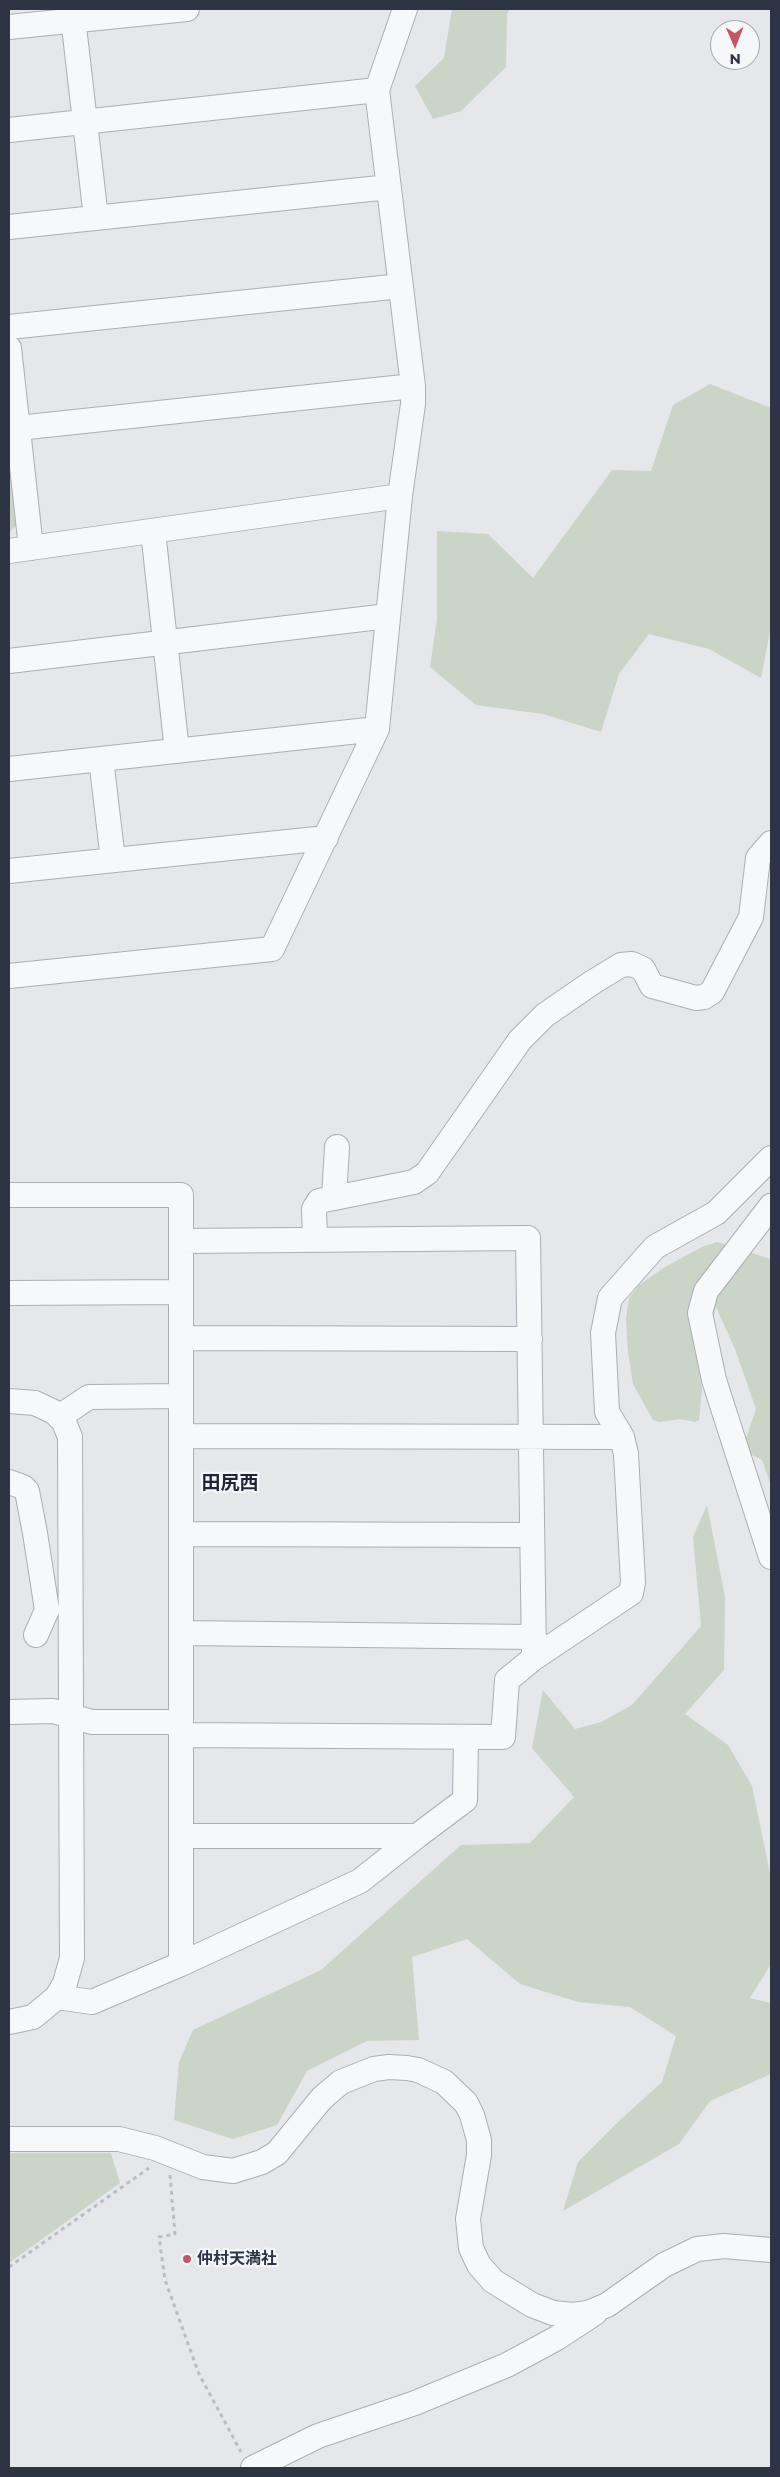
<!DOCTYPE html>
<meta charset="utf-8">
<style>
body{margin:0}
#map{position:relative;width:780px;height:2477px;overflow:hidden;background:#e5e7eb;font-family:Montserrat,sans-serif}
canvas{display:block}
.frame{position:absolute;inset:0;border:10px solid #2d3443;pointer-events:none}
.north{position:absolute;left:710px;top:20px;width:50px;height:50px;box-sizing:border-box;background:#f4f6f9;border:1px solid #a4a8b0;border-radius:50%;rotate:179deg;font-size:14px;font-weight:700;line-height:20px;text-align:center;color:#2d3443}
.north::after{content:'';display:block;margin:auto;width:18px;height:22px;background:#c55562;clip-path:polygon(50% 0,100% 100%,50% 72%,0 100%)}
</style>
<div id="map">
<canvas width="780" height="2477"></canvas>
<div class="frame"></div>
<div class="north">N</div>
</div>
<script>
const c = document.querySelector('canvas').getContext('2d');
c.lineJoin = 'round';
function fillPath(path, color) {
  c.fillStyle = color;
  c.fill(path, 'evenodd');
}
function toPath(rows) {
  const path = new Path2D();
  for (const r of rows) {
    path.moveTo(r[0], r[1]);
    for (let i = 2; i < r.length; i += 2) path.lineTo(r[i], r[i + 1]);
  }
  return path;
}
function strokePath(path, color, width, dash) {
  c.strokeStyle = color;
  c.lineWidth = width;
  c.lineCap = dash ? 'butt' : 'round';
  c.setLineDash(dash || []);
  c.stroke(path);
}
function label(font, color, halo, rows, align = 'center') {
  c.font = font + ' Montserrat,"Noto Sans JP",sans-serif';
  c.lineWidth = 4.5;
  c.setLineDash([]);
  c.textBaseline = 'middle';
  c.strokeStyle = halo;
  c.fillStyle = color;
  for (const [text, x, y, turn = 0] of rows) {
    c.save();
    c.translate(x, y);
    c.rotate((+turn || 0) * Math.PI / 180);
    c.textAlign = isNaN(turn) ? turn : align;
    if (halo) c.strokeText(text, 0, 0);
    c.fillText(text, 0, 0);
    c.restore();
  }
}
const green = toPath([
 [452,9,510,9,507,14,506,67,461,111,433,119,415,86,444,58],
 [710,384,771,408,771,626,761,678,709,649,649,634,619,674,601,732,543,714,476,705,430,667,437,619,437,531,488,534,533,578,612,470,651,471,673,405],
 [9,418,19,522,9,533],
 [717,1242,771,1259,771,1486,762,1460,742,1450,756,1409,735,1349,716,1307,712,1324,703,1339,698,1368,702,1387,699,1420,695,1422,680,1419,659,1422,653,1420,633,1384,628,1353,626,1319,629,1298,639,1285,665,1267,702,1247],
 [707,1505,725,1597,724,1670,685,1714,728,1745,752,1786,771,1878,771,1964,750,1998,771,2003,771,2074,710,2101,679,2144,563,2211,578,2162,619,2121,662,2082,676,2036,630,2007,578,2002,520,1984,467,1939,412,1957,419,2040,367,2041,307,2071,277,2125,233,2139,174,2120,179,2062,193,2030,321,1970,461,1845,530,1843,574,1797,532,1748,543,1690,575,1729,601,1722,632,1705,701,1626,693,1537],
 [9,2153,111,2153,120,2183,9,2263]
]);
const path = toPath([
 [170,2175,175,2234,159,2237,165,2280,199,2374,241,2452],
 [9,2267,149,2168]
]);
const minor = toPath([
 [72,9,96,218],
 [9,27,187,9],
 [9,130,377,90],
 [9,227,389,187],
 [9,327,401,286],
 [9,348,31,548],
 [18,428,413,386],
 [153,531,177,751],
 [9,551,400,496],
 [9,661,388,616],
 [101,759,113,860],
 [9,769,377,729],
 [9,871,326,838],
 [9,976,272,949,377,729,400,496,413,404,413,386,377,90,405,9],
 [9,1195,181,1195,181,1964],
 [334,1198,337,1147],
 [771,1206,706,1291,700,1313,714,1380,771,1557],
 [315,1239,314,1209,319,1201,414,1182,427,1173,520,1040,545,1015,593,982,621,965,632,964,643,969,652,986,696,998,704,997,712,992,751,917,758,858,771,843],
 [181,1241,528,1238,534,1658],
 [9,1293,181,1292],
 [181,1338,530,1339],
 [9,1401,35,1403,54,1412,63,1420,70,1437,72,1958,65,1983,57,1997,33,2017,9,2022],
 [59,1417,89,1397,181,1396],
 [181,1436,622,1437],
 [9,1482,23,1487,27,1491,35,1533,47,1610,36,1635],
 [181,1534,532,1535],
 [181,1633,534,1637],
 [9,1712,53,1711,92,1722,181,1722],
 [181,1735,503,1737,507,1680,534,1658,631,1593,633,1582,626,1454,622,1437,607,1412,603,1333,610,1298,655,1247,716,1213,771,1158],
 [181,1836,417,1836,465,1800,466,1737],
 [57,1997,92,2002,181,1964,360,1881,417,1836],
 [9,2139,119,2139,155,2148,203,2167,233,2171,262,2162,277,2153,322,2098,341,2082,374,2069,389,2067,407,2068,418,2070,444,2082,466,2103,472,2115,479,2140,479,2155,468,2219,471,2248,479,2265,493,2281,532,2305,553,2313,573,2315,588,2313,607,2305,664,2265,697,2249,724,2246,771,2250],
 [253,2468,318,2436,415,2403,507,2365,557,2338,595,2313]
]);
const markers = [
 [187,2259,5,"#c55562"]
];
const poiNames = [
 ["仲村天満社",197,2259]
];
const quarterNames = [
 ["田尻西",230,1483]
];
fillPath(green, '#cad4c7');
strokePath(minor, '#aaaeb5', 26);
strokePath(path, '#babdc3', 3, [4, 4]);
strokePath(minor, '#f7f8fa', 24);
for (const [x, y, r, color] of markers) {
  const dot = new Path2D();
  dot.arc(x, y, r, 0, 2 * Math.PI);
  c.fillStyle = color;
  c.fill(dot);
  strokePath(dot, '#f4f6f9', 2);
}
label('bold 16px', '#2d3443', '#f4f6f9', poiNames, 'left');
label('bold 19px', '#1f2534', '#f4f6f9', quarterNames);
</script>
